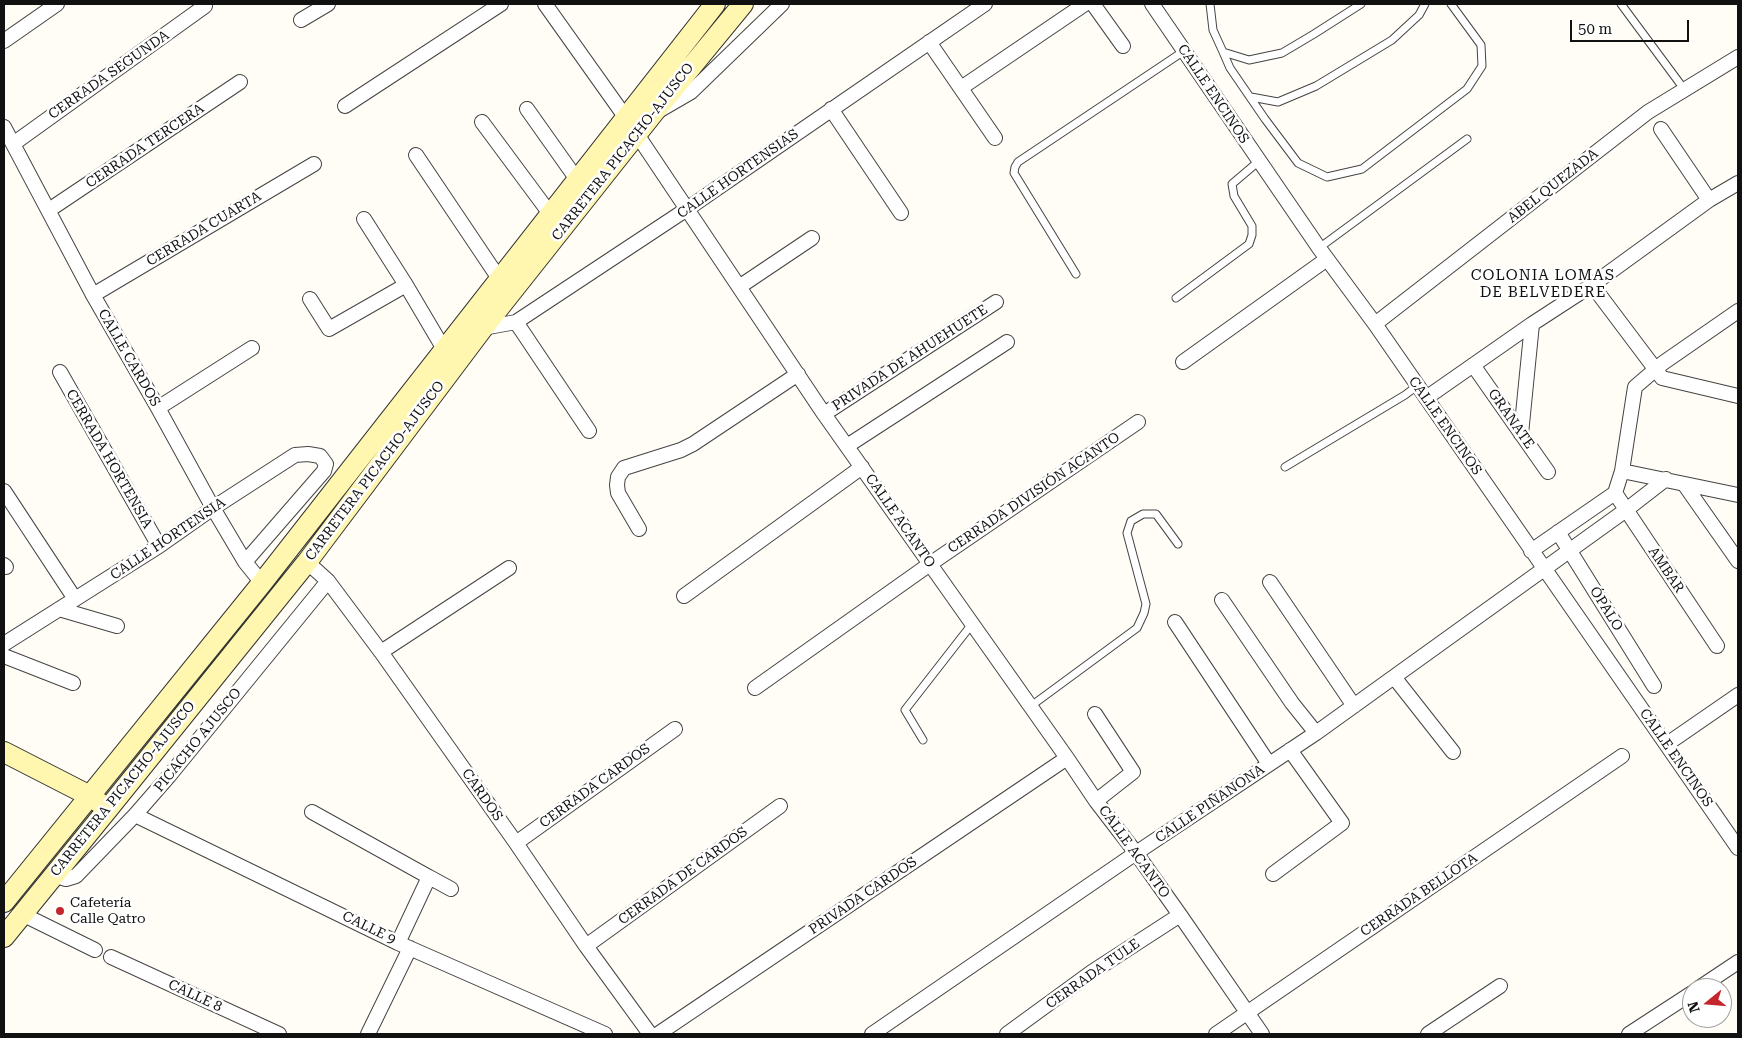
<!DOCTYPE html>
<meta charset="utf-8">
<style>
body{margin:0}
#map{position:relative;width:1742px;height:1038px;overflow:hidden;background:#fffdf5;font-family:"Roboto Serif",serif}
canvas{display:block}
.frame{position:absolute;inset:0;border:5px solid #111;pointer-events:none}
.north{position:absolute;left:1682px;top:978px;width:50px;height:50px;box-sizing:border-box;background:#fff;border:1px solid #a0a0a0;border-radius:50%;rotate:253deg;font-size:14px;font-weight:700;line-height:20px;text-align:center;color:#111}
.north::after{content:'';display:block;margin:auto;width:18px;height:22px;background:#c4262e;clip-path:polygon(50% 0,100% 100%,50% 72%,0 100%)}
.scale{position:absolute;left:1570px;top:20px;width:119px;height:22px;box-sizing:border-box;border:2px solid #111;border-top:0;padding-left:6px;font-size:15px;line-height:18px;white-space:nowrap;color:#111;-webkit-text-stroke:4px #fff;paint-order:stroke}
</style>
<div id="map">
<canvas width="1742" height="1038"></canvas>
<div class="frame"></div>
<div class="north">N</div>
<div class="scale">50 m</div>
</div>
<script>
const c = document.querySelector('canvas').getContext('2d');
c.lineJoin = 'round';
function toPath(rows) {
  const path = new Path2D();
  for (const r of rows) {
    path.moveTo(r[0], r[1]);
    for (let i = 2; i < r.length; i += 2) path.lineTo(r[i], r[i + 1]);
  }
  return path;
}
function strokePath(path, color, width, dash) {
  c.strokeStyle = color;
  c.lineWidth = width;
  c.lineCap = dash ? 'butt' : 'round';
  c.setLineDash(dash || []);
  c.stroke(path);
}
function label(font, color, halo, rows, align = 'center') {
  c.font = font + ' "Roboto Serif",serif';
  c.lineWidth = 5;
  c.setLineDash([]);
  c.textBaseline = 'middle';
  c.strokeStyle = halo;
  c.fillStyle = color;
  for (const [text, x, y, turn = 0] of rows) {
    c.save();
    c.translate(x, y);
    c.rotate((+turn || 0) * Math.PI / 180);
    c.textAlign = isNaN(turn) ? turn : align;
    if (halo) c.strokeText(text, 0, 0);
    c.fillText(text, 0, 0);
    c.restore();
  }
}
const lane = toPath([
 [1210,4,1213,30,1223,52,1230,68,1265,119,1298,163,1327,177,1362,169,1467,89,1482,66,1481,45,1451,4],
 [1621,4,1684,89],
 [1223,52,1249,60,1282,53,1314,34,1361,4],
 [1251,97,1278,102,1316,86,1392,40,1419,15,1425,4],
 [1319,248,1467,139],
 [1076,274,1014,173,1015,167,1018,162,1184,51],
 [1176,298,1249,244,1252,235,1252,226,1234,196,1232,184,1259,161],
 [1285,467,1405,395,1417,386],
 [1031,706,1137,628,1144,613,1146,604,1127,533,1131,521,1143,514,1156,514,1178,544],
 [923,740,905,710,972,624]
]);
const street = toPath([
 [545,4,626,118,824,414,1067,758,1096,801,1136,853,1180,915,1262,1034],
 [1093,4,1123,46],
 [1152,4,1319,248,1375,324,1738,848],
 [301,20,328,4],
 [4,41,57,4],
 [929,42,995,138],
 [961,88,1085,4],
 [345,106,501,4],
 [527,109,578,181],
 [831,109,901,213],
 [660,110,691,92,782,4],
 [482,122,551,215],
 [4,127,93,295,158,408,213,508,245,562,262,583],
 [1661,129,1709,200],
 [13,144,205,6],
 [416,155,500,280],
 [49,210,240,82],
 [364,219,406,285,445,351],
 [1592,285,1662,378,1738,396],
 [739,287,812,238],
 [93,295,314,164],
 [310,299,329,329,406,285],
 [516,322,589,431],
 [1375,324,1648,112,1738,57],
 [483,328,516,322,687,209,985,4],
 [1183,362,1327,259],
 [1473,365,1548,472],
 [60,372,159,546],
 [1426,398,1532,324,1592,285,1709,200,1738,183],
 [158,408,252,348],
 [824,414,996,302],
 [1521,434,1532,324],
 [847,446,1007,342],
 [1622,471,1738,495],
 [1684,484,1738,561],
 [4,491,75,599],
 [1615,493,1717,646],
 [639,529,618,493,617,485,618,477,624,468,681,450,693,444,798,374],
 [1558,532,1654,686],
 [1531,551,1615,493,1622,471,1635,387,1663,363,1738,311],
 [307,562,328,581,381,652,516,843,586,946,650,1034],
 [4,565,6,567],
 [1270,582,1354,706],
 [684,596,862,467],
 [1222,600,1292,703,1316,733],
 [59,609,117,626],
 [1175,622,1269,764],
 [4,644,159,546,213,508,295,455,308,454,320,456,326,464,324,471,245,562],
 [381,652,509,568],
 [4,656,73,683],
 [1394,677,1453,752],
 [755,688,930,564,1138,422],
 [1095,714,1133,772,1096,801],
 [1667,744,1738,695],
 [312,812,429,877,398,943],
 [135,815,398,943,605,1034],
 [516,843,675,729],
 [1273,874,1342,823,1290,750],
 [53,875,66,879,76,876,135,815,169,776,328,581],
 [429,877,451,889],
 [22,914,95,950],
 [586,946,780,806],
 [111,957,279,1034],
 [1699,988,1738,962],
 [368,1034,410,948],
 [658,1034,1067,758],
 [872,1034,1136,853,1316,733,1626,510,1666,479],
 [1007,1034,1092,972,1180,915],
 [1216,1034,1622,756],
 [1428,1034,1500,986],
 [1629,1034,1692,993]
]);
const secondary = toPath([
 [4,752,90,796,101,804],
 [4,902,262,583,715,4],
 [4,937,108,809,307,562,483,328,655,111,743,4]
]);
const markers = [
 [60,911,5,"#c4262e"]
];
const streetNames = [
 ["CERRADA SEGUNDA",109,75,-35],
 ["CALLE ENCINOS",1213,94,56],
 ["CERRADA TERCERA",145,146,-34],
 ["CARRETERA PICACHO-AJUSCO",623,152,-52],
 ["CALLE HORTENSIAS",738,174,-35],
 ["ABEL QUEZADA",1553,186,-38],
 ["CERRADA CUARTA",204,229,-31],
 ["CALLE CARDOS",129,358,60],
 ["PRIVADA DE AHUEHUETE",910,358,-33],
 ["GRANATE",1511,419,55],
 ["CALLE ENCINOS",1445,426,55],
 ["CERRADA HORTENSIA",109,459,60],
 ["CARRETERA PICACHO-AJUSCO",375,471,-53],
 ["CERRADA DIVISIÓN ACANTO",1034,493,-34],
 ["CALLE ACANTO",900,521,55],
 ["CALLE HORTENSIA",168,539,-34],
 ["AMBAR",1666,570,56],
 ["ÓPALO",1606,609,58],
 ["PICACHO AJUSCO",198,740,-51],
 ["CALLE ENCINOS",1676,758,55],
 ["CERRADA CARDOS",595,786,-36],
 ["CARRETERA PICACHO-AJUSCO",123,789,-51],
 ["CARDOS",482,795,55],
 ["CALLE PIÑANONA",1210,804,-34],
 ["CALLE ACANTO",1134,852,54],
 ["CERRADA DE CARDOS",683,876,-36],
 ["CERRADA BELLOTA",1419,895,-34],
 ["PRIVADA CARDOS",863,896,-34],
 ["CALLE 9",369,928,26],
 ["CERRADA TULE",1093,974,-35],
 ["CALLE 8",195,996,25]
];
const poiNames = [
 ["Cafetería",70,903],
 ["Calle Qatro",70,919]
];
const neighbourhoodNames = [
 ["COLONIA LOMAS",1543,276],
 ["DE BELVEDERE",1543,293]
];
strokePath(lane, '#444', 9);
strokePath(street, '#444', 16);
strokePath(secondary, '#333', 22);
strokePath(lane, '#fff', 7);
strokePath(street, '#fff', 14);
strokePath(secondary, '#fff6b0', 20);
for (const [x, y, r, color] of markers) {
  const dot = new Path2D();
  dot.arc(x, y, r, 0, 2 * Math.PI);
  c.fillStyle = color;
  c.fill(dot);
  strokePath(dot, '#fff', 2);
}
label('14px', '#111', '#fff', streetNames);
label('14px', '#111', '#fff', poiNames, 'left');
c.letterSpacing = '1px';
label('15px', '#111', '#fff', neighbourhoodNames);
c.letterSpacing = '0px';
</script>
